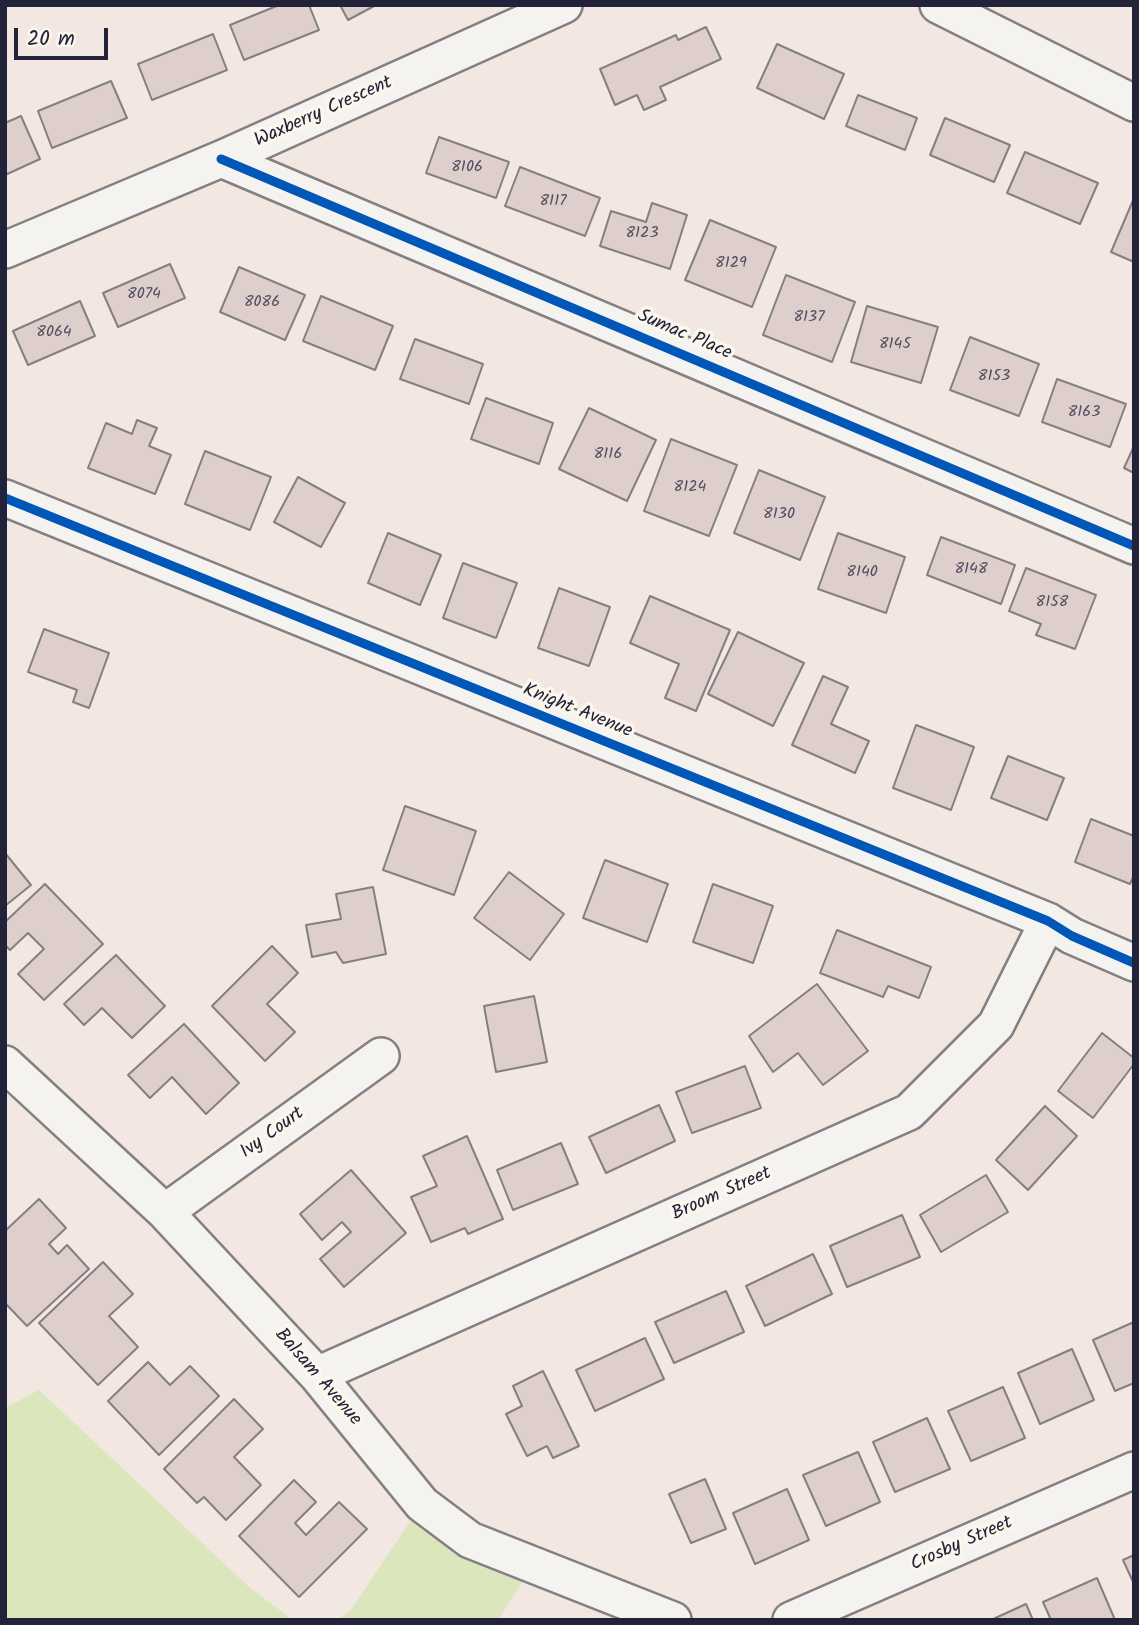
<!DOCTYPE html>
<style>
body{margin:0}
#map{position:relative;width:1139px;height:1625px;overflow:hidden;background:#f2e7e1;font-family:Kalam,sans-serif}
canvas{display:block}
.frame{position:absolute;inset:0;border:7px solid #22223b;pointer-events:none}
.scale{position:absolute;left:14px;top:28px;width:94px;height:32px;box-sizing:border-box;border:4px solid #22223b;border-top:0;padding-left:9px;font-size:21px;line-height:24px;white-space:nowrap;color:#22223b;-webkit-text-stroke:5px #fbf7ec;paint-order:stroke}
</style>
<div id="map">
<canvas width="1139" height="1625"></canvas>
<div class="frame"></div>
<div class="scale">20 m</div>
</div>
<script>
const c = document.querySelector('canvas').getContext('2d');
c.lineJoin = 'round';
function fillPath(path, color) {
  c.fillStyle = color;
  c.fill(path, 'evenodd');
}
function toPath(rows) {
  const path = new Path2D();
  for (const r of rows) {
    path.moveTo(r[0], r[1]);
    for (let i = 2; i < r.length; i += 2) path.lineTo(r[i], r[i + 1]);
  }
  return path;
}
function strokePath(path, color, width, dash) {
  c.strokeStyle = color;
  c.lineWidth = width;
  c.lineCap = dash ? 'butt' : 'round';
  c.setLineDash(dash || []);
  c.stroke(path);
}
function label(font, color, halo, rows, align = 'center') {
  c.font = font + ' Kalam,sans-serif';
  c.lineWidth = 7;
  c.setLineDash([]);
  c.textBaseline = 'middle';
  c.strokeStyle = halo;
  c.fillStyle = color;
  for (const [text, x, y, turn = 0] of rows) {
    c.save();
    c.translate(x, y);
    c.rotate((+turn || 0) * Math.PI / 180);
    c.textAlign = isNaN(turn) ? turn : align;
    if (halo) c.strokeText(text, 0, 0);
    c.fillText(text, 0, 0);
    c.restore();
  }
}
const green = toPath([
 [39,1390,249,1587,293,1620,5,1620,5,1408],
 [422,1504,533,1566,498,1620,338,1620,351,1610]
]);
const building = toPath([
 [279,5,309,5,319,30,244,60,230,25,279,5],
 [340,5,376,5,348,20,340,5],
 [706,27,721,59,660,87,666,100,644,110,637,95,615,105,600,69,676,35,678,40,706,27],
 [213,34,227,70,152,100,138,64,213,34],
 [777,44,844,74,824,119,757,88,777,44],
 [111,81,127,118,52,148,38,111,111,81],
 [858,95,917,118,905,150,846,126,858,95],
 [21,116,40,159,5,175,5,123,21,116],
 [945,118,1010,145,994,182,930,155,945,118],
 [439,137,509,162,496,198,426,173,439,137],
 [1025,152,1098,183,1080,224,1007,193,1025,152],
 [520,167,600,198,585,236,505,206,520,167],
 [1134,198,1134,262,1111,252,1134,198],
 [652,203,687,215,670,269,600,246,611,211,646,222,652,203],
 [710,220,776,247,752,307,685,280,710,220],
 [170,264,185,298,118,327,103,293,170,264],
 [239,267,305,295,285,340,220,312,239,267],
 [786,275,855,302,832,362,763,335,786,275],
 [321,296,393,326,375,370,303,341,321,296],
 [80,301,95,336,28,365,13,331,80,301],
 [867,306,938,327,921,383,851,362,867,306],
 [970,337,1039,364,1019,416,950,390,970,337],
 [415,339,483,364,469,404,400,379,415,339],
 [1057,379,1126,404,1110,447,1042,422,1057,379],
 [486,398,553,423,539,464,471,439,486,398],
 [589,408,656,440,627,501,559,469,589,408],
 [137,420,157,428,149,446,171,455,155,494,88,468,106,423,132,434,137,420],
 [671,439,737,465,709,536,644,511,671,439],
 [1134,446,1134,473,1124,468,1134,446],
 [205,451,271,477,250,530,185,504,205,451],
 [759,470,825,497,800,560,734,533,759,470],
 [298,477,345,503,321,547,274,522,298,477],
 [388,533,441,555,420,605,368,583,388,533],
 [838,533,905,557,886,613,818,589,838,533],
 [941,537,1015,565,1001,604,927,575,941,537],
 [463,563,517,583,496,638,443,618,463,563],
 [1026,568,1096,595,1075,649,1036,635,1041,624,1009,611,1026,568],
 [559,588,610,607,589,666,538,648,559,588],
 [650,596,730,630,696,711,665,698,679,664,630,643,650,596],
 [44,629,109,653,89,708,73,702,77,690,28,672,44,629],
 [738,632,804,663,773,726,708,694,738,632],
 [823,676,848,687,831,724,869,741,855,773,792,745,823,676],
 [916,725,974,747,951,810,893,788,916,725],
 [1008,756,1064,778,1047,820,991,798,1008,756],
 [405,806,476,831,454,895,383,870,405,806],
 [1091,819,1134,836,1134,875,1130,884,1075,862,1091,819],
 [5,853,31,885,5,906,5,853],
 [605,860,668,884,647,942,583,918,605,860],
 [509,872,564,914,530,960,474,918,509,872],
 [45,884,103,944,44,1000,18,974,44,949,28,933,10,950,5,945,5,922,45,884],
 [713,884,773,906,753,963,693,942,713,884],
 [373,887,386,954,343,963,336,952,312,957,306,925,341,919,336,894,373,887],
 [837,930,931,967,919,998,888,986,883,997,820,973,837,930],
 [272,946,298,973,267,1004,295,1032,265,1061,212,1006,272,946],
 [116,955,165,1006,132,1038,102,1008,84,1025,64,1004,116,955],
 [817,984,868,1051,823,1085,798,1053,773,1072,749,1036,817,984],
 [534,996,547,1062,496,1072,484,1006,534,996],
 [184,1024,239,1083,206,1114,172,1077,150,1098,128,1075,184,1024],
 [1102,1033,1134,1058,1134,1064,1093,1118,1058,1091,1102,1033],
 [745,1066,761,1108,692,1133,676,1092,745,1066],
 [659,1105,675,1141,606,1173,589,1137,659,1105],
 [1045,1106,1077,1136,1028,1190,996,1160,1045,1106],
 [467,1136,503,1219,468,1234,465,1228,431,1242,411,1197,437,1186,423,1156,467,1136],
 [561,1143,578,1184,513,1210,497,1170,561,1143],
 [351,1170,406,1233,344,1287,320,1259,351,1232,342,1222,322,1240,300,1214,351,1170],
 [986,1175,1008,1212,941,1252,920,1215,986,1175],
 [39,1199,66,1228,49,1244,58,1254,67,1245,89,1269,27,1326,5,1303,5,1231,39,1199],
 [902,1215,920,1257,847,1287,830,1246,902,1215],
 [813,1254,832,1294,765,1326,746,1286,813,1254],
 [103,1262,133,1294,109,1316,138,1347,98,1385,39,1323,103,1262],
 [726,1291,744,1332,674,1363,655,1322,726,1291],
 [1134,1322,1134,1383,1115,1391,1093,1340,1134,1322],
 [645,1338,664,1379,595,1411,576,1370,645,1338],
 [1072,1349,1094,1400,1040,1424,1018,1373,1072,1349],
 [148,1362,170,1385,190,1366,219,1396,159,1455,108,1401,148,1362],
 [543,1371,579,1446,553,1458,547,1446,527,1456,506,1414,522,1406,513,1386,543,1371],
 [1003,1387,1025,1438,971,1461,948,1411,1003,1387],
 [234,1399,263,1429,234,1457,261,1485,226,1520,204,1497,197,1503,164,1469,234,1399],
 [927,1418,950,1469,895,1492,873,1442,927,1418],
 [858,1452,880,1502,826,1526,803,1475,858,1452],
 [705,1479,726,1529,691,1543,669,1494,705,1479],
 [294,1480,316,1502,295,1523,306,1535,339,1502,367,1529,299,1597,239,1536,294,1480],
 [787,1489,809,1540,755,1564,733,1513,787,1489],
 [1134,1555,1134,1584,1123,1560,1134,1555],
 [1097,1578,1115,1620,1051,1620,1043,1602,1097,1578],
 [1026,1604,1033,1620,991,1620,1026,1604]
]);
const street = toPath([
 [938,5,1134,103],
 [221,159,1134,546],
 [5,250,221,159,564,5],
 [5,498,1048,921,1072,936,1134,963],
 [5,1064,165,1212,317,1375,422,1504,470,1540,673,1620],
 [165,1212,381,1056],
 [317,1375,909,1112,996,1025,1048,921],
 [791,1620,1134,1470]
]);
const cycleway = toPath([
 [221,159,1134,546],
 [5,498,1048,921,1072,936,1134,963]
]);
const numberNames = [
 ["8106",467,168],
 ["8117",553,202],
 ["8123",642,234],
 ["8129",731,264],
 ["8074",144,295],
 ["8086",262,303],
 ["8137",809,318],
 ["8064",54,333],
 ["8145",895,345],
 ["8153",994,377],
 ["8163",1084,413],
 ["8116",608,455],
 ["8124",690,488],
 ["8130",779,515],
 ["8148",971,570],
 ["8140",862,573],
 ["8158",1052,603]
];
const streetNames = [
 ["Waxberry Crescent",324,113,-24],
 ["Sumac Place",684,336,23],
 ["Knight Avenue",577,712,22],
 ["Ivy Court",273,1134,-36],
 ["Broom Street",722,1195,-24],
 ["Balsam Avenue",317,1378,49],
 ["Crosby Street",962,1545,-24]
];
fillPath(green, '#dbe6bc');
fillPath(building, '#decfcc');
strokePath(building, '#847f81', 2);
strokePath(street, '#847f81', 40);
strokePath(street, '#f5f3ef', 35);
strokePath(cycleway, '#0057b8', 9);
label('16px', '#534f61', null, numberNames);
label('19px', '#22223b', '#fbf7ec', streetNames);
</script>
